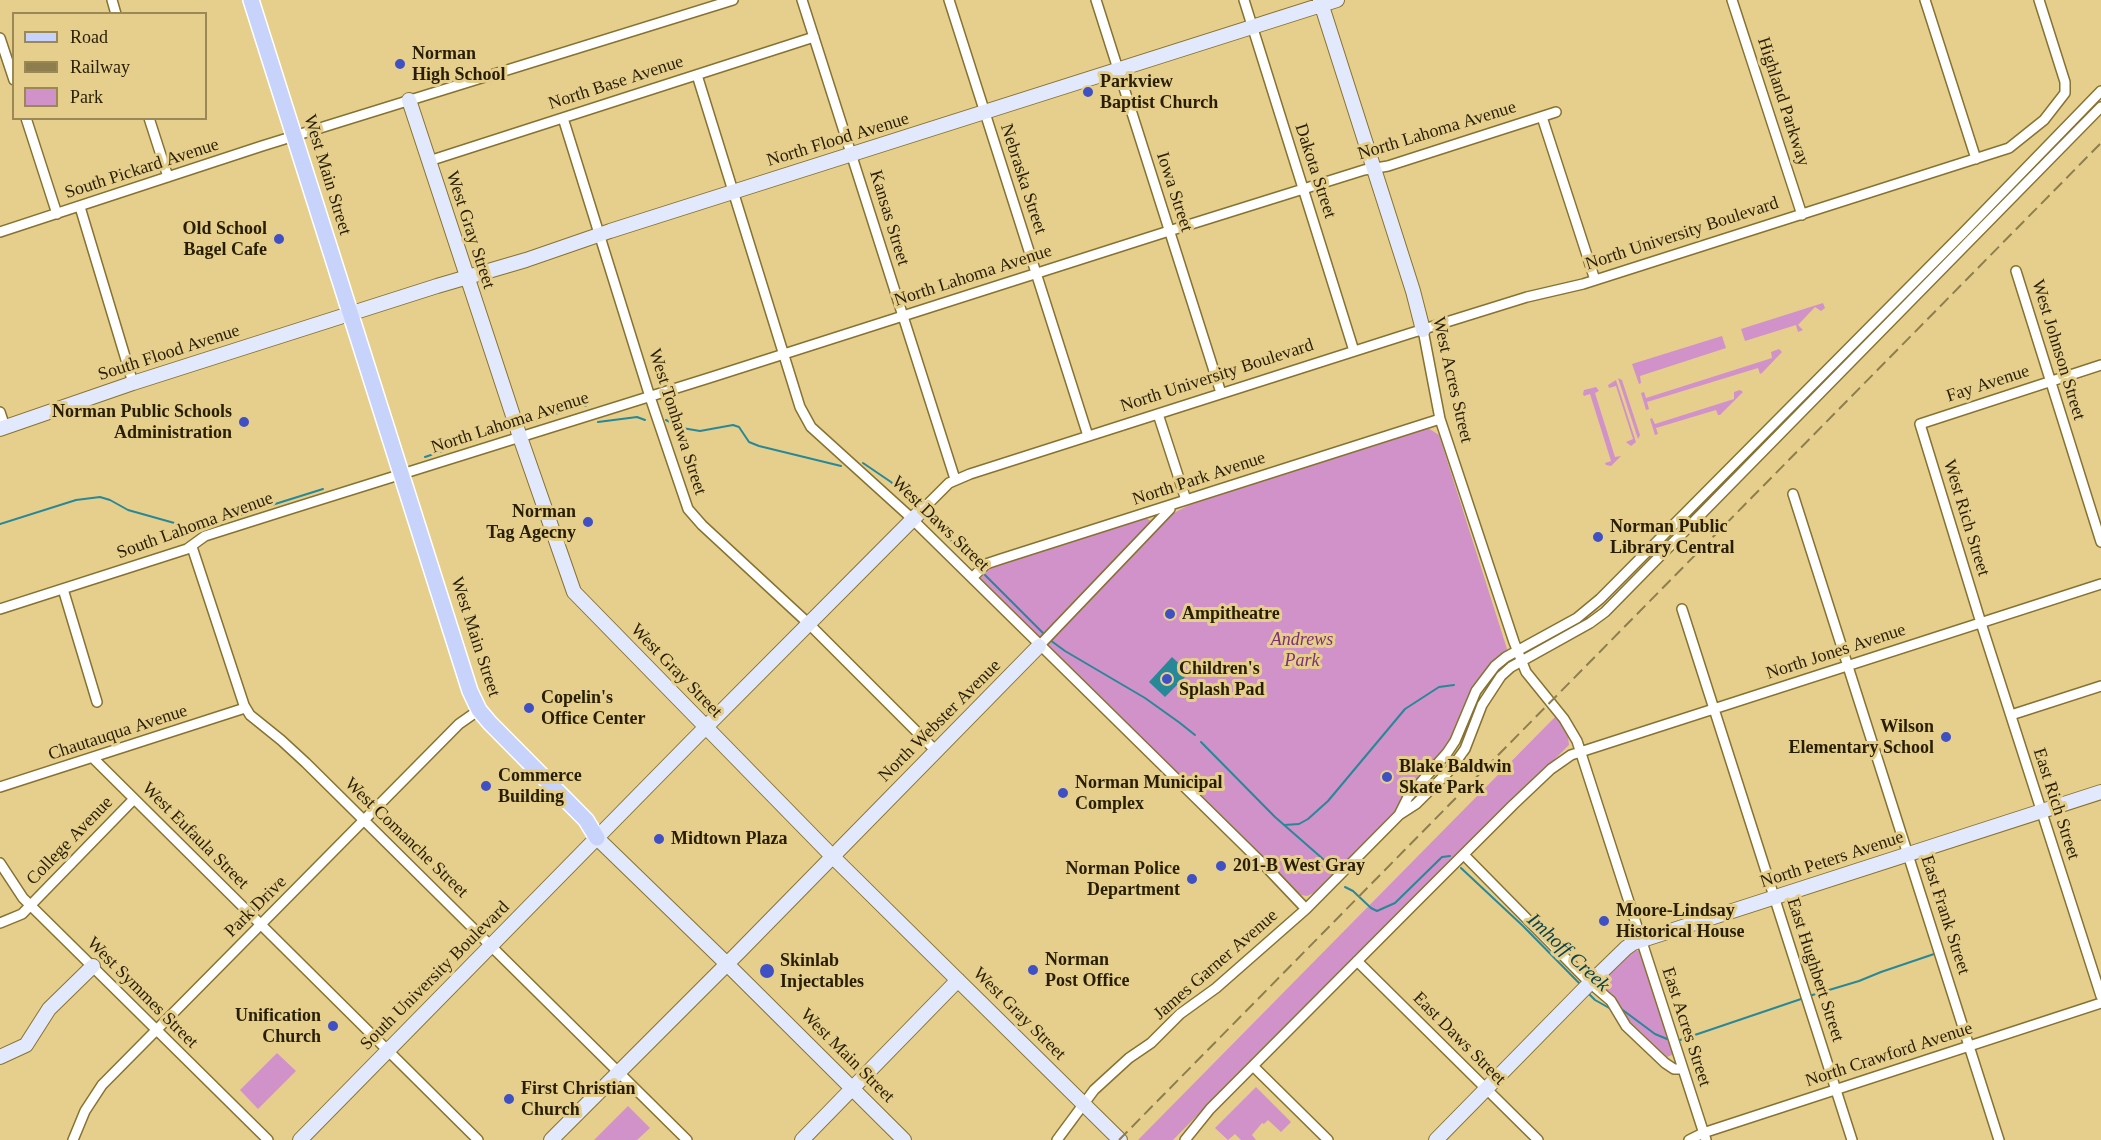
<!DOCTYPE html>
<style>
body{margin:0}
#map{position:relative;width:2101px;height:1140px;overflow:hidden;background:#e6cf8d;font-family:"Times New Roman",serif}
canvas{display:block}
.legend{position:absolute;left:12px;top:12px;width:195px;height:108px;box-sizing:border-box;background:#e6cf8d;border:2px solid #9a8856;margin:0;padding:8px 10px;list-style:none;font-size:18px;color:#271e03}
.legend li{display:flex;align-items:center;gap:12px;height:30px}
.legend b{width:30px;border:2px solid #9a8856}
</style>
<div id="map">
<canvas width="2101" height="1140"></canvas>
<ul class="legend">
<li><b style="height:8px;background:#c8d3fb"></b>Road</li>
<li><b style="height:8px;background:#8e7e4e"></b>Railway</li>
<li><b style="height:16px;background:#d191c9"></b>Park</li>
</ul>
</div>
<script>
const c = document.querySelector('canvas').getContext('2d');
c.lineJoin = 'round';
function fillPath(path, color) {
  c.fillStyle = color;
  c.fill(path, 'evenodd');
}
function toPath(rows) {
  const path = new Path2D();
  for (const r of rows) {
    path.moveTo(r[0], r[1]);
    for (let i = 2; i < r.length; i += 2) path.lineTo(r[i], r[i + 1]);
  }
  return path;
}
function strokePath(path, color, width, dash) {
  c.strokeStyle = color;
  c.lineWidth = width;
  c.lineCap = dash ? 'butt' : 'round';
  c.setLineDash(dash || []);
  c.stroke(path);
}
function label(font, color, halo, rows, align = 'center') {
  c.font = font + ' "Times New Roman",serif';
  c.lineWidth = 6;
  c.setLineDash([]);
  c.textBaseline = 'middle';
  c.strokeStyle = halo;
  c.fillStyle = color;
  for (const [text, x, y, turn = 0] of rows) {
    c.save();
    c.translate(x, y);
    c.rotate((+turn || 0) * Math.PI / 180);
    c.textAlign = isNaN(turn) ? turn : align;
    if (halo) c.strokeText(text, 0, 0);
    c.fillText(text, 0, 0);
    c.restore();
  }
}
const green = toPath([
 [1823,303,1825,308,1821,311,1815,307,1798,325,1803,330,1798,332,1796,325,1745,341,1741,329],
 [1722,336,1726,348,1640,376,1641,383,1639,384,1632,364],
 [1779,349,1782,352,1762,373,1760,374,1758,368,1647,402,1649,409,1646,410,1641,393,1644,392,1646,398,1772,358,1771,352],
 [1618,378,1622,380,1640,435,1638,439],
 [1616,380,1636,442,1631,446,1626,442,1633,439,1616,386,1609,388,1608,385],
 [1596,387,1599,391,1595,393,1615,457,1621,456,1611,466,1606,465,1605,463,1611,461,1590,394,1584,396,1583,394,1584,390],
 [1740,390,1743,392,1720,415,1718,415,1716,410,1656,428,1658,434,1655,435,1650,419,1652,418,1655,424,1734,399,1734,392],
 [1428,428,1439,435,1507,649,1450,742,1396,811,1314,893,1307,896,1301,895,1049,647,1048,643,1172,514,1189,505],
 [1144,517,1151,521,1040,638,980,579,991,567],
 [1556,716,1568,737,1569,745,1257,1056,1232,1080,1173,1140,1138,1140],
 [1635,950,1639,951,1672,1051,1672,1055,1667,1057,1621,1013,1617,1001,1600,984,1601,981,1628,954],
 [277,1053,296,1071,258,1109,240,1090],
 [1256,1087,1291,1122,1281,1132,1268,1120,1264,1124,1262,1123,1252,1135,1256,1140,1241,1140,1235,1134,1228,1140,1215,1128],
 [628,1106,650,1128,637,1140,594,1140]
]);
const water = toPath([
 [1172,657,1189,673,1165,697,1149,682]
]);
const stream = toPath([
 [666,420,682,428,700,431,733,425,739,427,749,442,759,446,841,466],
 [532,422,581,405,586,406],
 [598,422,637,417,645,420],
 [425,457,499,432],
 [863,463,891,482,918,506],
 [926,515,976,566],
 [0,524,76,500,100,497,110,500,128,510,185,526,208,525,323,489],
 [985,575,1044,634],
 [1050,640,1065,651,1145,698,1180,723,1195,735],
 [1201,742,1275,817,1323,859,1329,870],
 [1284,825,1299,824,1308,819,1328,801,1405,709,1439,687,1454,685],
 [1461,868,1523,926,1581,985],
 [1345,887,1353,891,1371,908,1377,911,1395,903,1442,857,1450,856],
 [1587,992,1595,1000,1611,1009],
 [1809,996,1859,981,1881,972,1937,953],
 [1620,1008,1655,1034,1667,1039],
 [1680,1040,1804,998]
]);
const street = toPath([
 [112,0,116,14],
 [802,0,955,479],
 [949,0,1088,436],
 [1096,0,1221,393],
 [1244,0,1354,351],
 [1732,0,1802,215],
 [1925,0,1976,159],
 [0,38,14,80],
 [697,75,800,407,811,427,907,514,1268,869,1306,909],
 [1542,117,1595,280],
 [26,118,57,214],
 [149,118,168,177],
 [563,118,650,397,688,509,702,525,809,624,936,751],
 [429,161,814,37],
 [80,207,133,383],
 [0,232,262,146,733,0],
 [2016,271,2101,542],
 [1423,330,1440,419,1514,642,1526,672,1564,719,1577,741,1706,1140],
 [2101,365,1920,424,1981,623,2101,996],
 [0,412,5,427],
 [1158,414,1186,500],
 [1793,494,1999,1140],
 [925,507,949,483,970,474,1408,334,1527,297,1583,284,2009,148,2044,120,2065,93,2065,82,2039,0],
 [192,547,244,705,250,715,281,740,306,763,687,1140],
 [972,578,986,564,1001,559,1440,419],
 [63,589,97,702],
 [0,609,187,549,205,536,287,510,712,377,1169,231,1364,170,1388,166,1556,112],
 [1682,609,1852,1140],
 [1039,646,1170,509],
 [2011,715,2101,686],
 [93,758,478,1140],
 [0,787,245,708],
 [1399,815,1408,797,1447,753,1455,741,1476,691,1495,666,1506,657,1577,618,1600,599,1964,232,2101,91],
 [1464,855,1590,983,1611,1001,1626,1026,1665,1063,1674,1069,1683,1069],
 [0,863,23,898,268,1140],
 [0,923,22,914,134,799],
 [1357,961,1538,1140],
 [1254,1067,1328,1140],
 [73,1140,85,1111,102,1085,459,724,479,710],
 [1057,1140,1094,1090,1129,1058,1151,1043,1180,1014,1216,988,1306,909,1399,815,1416,804,1450,770,1465,749,1482,705,1501,676,1511,667,1590,623,1605,612,2101,107],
 [1185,1140,1210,1109,1410,908,1513,805,1551,769,1571,755,2101,584],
 [1689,1140,1703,1133,2101,1003]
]);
const secondary = toPath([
 [1320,0,1413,291,1423,330],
 [409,100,520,437,574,592,832,856,1120,1140],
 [0,429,133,383,437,286,526,260,610,231,1337,0],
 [597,838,727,964,904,1140],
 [0,1057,26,1045,49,1009,93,966],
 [300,1140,691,742,925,507],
 [551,1140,738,953,1039,646],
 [802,1140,958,980],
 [1436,1140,1590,983,1626,948,1633,943,2101,792]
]);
const primary = toPath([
 [251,0,470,691,479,710,490,723,586,820,597,838]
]);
const rail = toPath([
 [1119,1140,2101,143]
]);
const markers = [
 [400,64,6,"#3e50c4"],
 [1088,92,6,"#3e50c4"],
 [279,239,6,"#3e50c4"],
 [244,422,6,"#3e50c4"],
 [588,522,6,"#3e50c4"],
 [1598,537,6,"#3e50c4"],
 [1170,614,6,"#3e50c4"],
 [1167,679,6,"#3e50c4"],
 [529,708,6,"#3e50c4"],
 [1946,737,6,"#3e50c4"],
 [1387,777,6,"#3e50c4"],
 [486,786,6,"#3e50c4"],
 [1063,793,6,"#3e50c4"],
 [659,839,6,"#3e50c4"],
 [1221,866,6,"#3e50c4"],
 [1192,879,6,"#3e50c4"],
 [1604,921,6,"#3e50c4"],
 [1033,970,6,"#3e50c4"],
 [767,971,8,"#3e50c4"],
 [333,1026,6,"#3e50c4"],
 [509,1099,6,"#3e50c4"]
];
const poiNames = [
 ["Norman",412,54],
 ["High School",412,75],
 ["Parkview",1100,82],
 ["Baptist Church",1100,103],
 ["Old School",267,229,"right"],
 ["Bagel Cafe",267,250,"right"],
 ["Norman Public Schools",232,412,"right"],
 ["Administration",232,433,"right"],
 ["Norman",576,512,"right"],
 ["Tag Agecny",576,533,"right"],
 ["Norman Public",1610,527],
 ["Library Central",1610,548],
 ["Ampitheatre",1182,614],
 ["Children's",1179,669],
 ["Splash Pad",1179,690],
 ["Copelin's",541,698],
 ["Office Center",541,719],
 ["Wilson",1934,727,"right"],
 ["Elementary School",1934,748,"right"],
 ["Blake Baldwin",1399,767],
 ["Skate Park",1399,788],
 ["Commerce",498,776],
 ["Building",498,797],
 ["Norman Municipal",1075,783],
 ["Complex",1075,804],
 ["Midtown Plaza",671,839],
 ["201-B West Gray",1233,866],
 ["Norman Police",1180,869,"right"],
 ["Department",1180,890,"right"],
 ["Moore-Lindsay",1616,911],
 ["Historical House",1616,932],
 ["Norman",1045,960],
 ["Post Office",1045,981],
 ["Skinlab",780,961],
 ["Injectables",780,982],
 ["Unification",321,1016,"right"],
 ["Church",321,1037,"right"],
 ["First Christian",521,1089],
 ["Church",521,1110]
];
const streetNames = [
 ["North Base Avenue",616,83,-18],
 ["Highland Parkway",1783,102,72],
 ["North Lahoma Avenue",1437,131,-17],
 ["North Flood Avenue",838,140,-17],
 ["South Pickard Avenue",142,169,-18],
 ["Dakota Street",1315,171,72],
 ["West Main Street",327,175,73],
 ["Nebraska Street",1023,179,72],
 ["Iowa Street",1174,192,72],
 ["Kansas Street",889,218,73],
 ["West Gray Street",470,230,72],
 ["North University Boulevard",1682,234,-18],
 ["North Lahoma Avenue",973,276,-18],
 ["West Johnson Street",2058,350,73],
 ["South Flood Avenue",169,353,-18],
 ["North University Boulevard",1217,376,-18],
 ["West Acres Street",1452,380,77],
 ["Fay Avenue",1988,384,-18],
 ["West Tonhawa Street",677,422,72],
 ["North Lahoma Avenue",510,423,-18],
 ["North Park Avenue",1199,479,-18],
 ["West Rich Street",1966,518,73],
 ["West Daws Street",940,524,44],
 ["South Lahoma Avenue",195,526,-20],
 ["West Main Street",475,637,72],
 ["North Jones Avenue",1836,652,-18],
 ["West Gray Street",676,671,46],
 ["North Webster Avenue",940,721,-45],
 ["Chautauqua Avenue",118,733,-18],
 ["East Rich Street",2056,804,72],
 ["West Eufaula Street",195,836,45],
 ["West Comanche Street",406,838,44],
 ["College Avenue",70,841,-46],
 ["North Peters Avenue",1832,860,-18],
 ["Park Drive",256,907,-45],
 ["East Frank Street",1945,915,72],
 ["James Garner Avenue",1216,965,-41],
 ["East Hughbert Street",1815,970,72],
 ["South University Boulevard",435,976,-45],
 ["West Symmes Street",142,993,45],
 ["West Gray Street",1019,1014,45],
 ["East Acres Street",1686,1027,72],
 ["East Daws Street",1459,1039,45],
 ["North Crawford Avenue",1889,1055,-18],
 ["West Main Street",847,1056,45]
];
const parkNames = [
 ["Andrews",1302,640],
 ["Park",1302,661]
];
const waterNames = [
 ["Imhoff Creek",1568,953,43]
];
fillPath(green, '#d191c9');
fillPath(water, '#298898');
strokePath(stream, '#298898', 2);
strokePath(street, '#877231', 12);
strokePath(secondary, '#877231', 16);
strokePath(primary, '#fff', 18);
strokePath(street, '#fff', 9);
strokePath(secondary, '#e3e9fd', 14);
strokePath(primary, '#c8d3fb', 15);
strokePath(rail, '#8e7e4e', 2, [12, 6]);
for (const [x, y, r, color] of markers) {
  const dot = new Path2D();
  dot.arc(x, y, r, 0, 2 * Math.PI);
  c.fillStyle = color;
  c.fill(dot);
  strokePath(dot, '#e6cf8d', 2);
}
label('bold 18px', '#271e03', '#e6cf8d', poiNames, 'left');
label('18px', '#271e03', '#e6cf8d', streetNames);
label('italic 18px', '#7d2f76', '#e6cf8d', parkNames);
label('italic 20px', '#0b424b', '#e6cf8d', waterNames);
</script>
